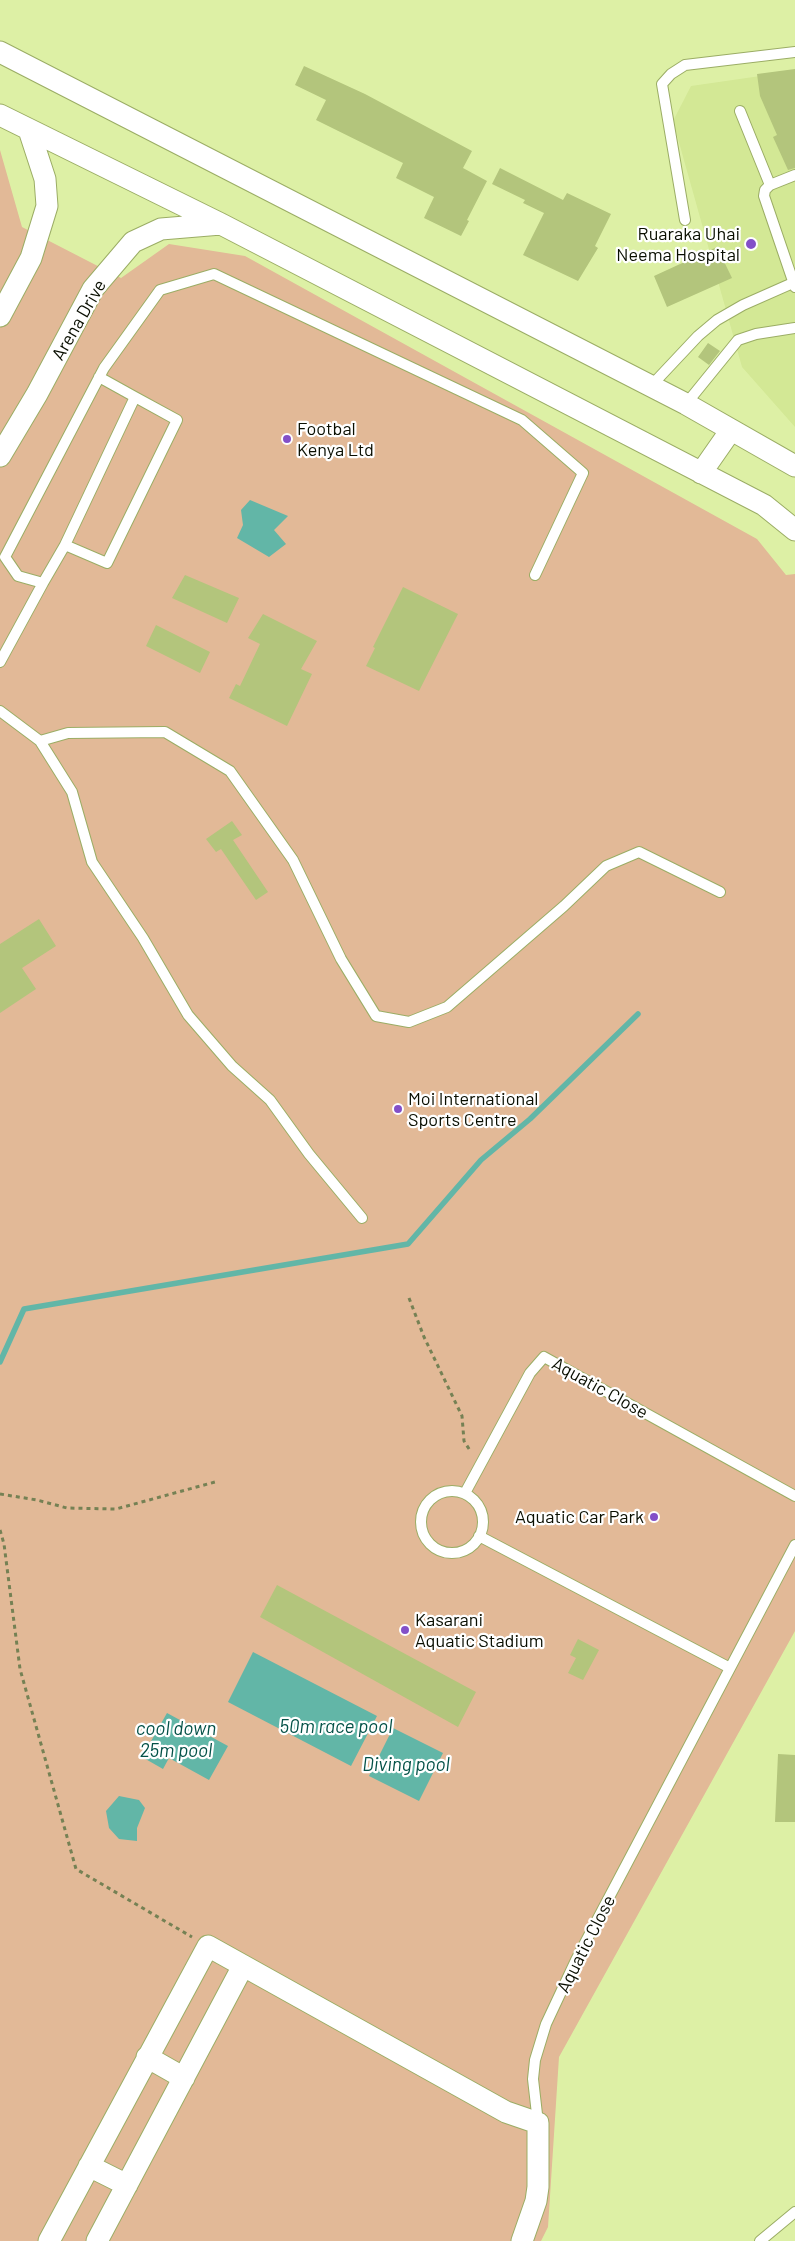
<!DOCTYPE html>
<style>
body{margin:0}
canvas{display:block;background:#ddf0a5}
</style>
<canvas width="795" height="2241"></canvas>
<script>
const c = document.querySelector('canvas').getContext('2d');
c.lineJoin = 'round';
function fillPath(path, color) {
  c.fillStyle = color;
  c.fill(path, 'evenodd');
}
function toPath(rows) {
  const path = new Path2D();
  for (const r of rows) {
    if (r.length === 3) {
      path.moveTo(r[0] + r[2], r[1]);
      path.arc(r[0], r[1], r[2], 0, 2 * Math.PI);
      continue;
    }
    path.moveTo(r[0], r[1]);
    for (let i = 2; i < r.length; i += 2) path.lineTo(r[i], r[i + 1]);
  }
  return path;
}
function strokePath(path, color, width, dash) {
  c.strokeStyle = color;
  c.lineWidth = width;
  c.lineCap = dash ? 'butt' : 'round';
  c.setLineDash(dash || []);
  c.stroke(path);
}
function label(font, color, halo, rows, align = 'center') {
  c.font = font + ' Barlow,sans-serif';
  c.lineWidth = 4.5;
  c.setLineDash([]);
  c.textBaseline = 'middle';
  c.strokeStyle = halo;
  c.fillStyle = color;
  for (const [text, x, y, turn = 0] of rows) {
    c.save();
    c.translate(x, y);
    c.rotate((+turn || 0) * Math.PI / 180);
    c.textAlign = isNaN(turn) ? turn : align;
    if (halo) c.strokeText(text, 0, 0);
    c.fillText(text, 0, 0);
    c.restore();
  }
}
const built = toPath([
 [795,71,795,427,742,367,673,121,691,86]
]);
const green = toPath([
 [0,150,22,227,121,278,169,244,245,256,757,539,786,575,795,574,795,1631,559,2057,548,2227,541,2241,0,2241]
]);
const water = toPath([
 [250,500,288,516,274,530,286,544,269,557,237,538,243,525,241,510],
 [253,1652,377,1716,351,1766,228,1702],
 [167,1713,228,1746,209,1780,169,1758,163,1769,142,1757],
 [393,1728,443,1753,419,1801,369,1776],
 [119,1796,139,1800,145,1808,137,1828,137,1841,119,1839,109,1828,106,1811]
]);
const stream = toPath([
 [0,1362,24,1309,408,1244,481,1160,530,1119,638,1014]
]);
const building = toPath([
 [304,66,365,94,472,151,463,168,487,181,467,220,469,221,461,236,424,218,434,197,396,178,403,163,316,120,326,100,295,85],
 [795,69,795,168,788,170,773,137,777,135,760,96,757,74],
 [500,168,563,200,567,193,611,214,595,246,598,248,578,281,523,255,544,213,523,203,525,200,492,184],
 [717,247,732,278,667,307,654,276],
 [708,343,720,351,709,365,698,357],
 [185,575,239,598,227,623,172,598],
 [403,587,458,614,419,691,366,666,375,648,373,647],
 [263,614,317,641,301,669,312,674,287,726,229,698,236,684,240,686,260,644,248,638],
 [156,625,210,652,200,673,146,646],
 [232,821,242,835,233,840,268,892,256,900,221,849,216,852,206,839],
 [39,919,56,946,22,968,36,989,0,1013,0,944],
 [277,1585,476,1692,458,1727,260,1617],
 [578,1639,599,1650,583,1680,568,1673,576,1658,570,1655],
 [778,1754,795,1755,795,1822,775,1822]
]);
const path = toPath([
 [409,1298,424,1337,462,1416,464,1441,471,1452],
 [0,1494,37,1500,67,1508,116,1509,215,1482],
 [0,1530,4,1544,20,1669,76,1869,192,1937]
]);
const service = toPath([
 [740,111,770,185],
 [795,175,770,185,765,190,764,196,795,287],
 [685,220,662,84,671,74,685,65,795,52],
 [99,377,135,397,177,420,107,563,65,545,135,397],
 [651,386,698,336,717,320,743,305,795,282],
 [686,404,738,340,756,334,795,328],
 [43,583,65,545],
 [0,662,43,583,18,576,5,557,104,368,160,290,214,274,522,420,583,473,535,575],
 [0,711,40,741,72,792,92,862,143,938,188,1015,232,1066,270,1100,309,1154,362,1218],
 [40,741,68,733,165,732,230,771,293,860,341,959,376,1016,409,1022,447,1007,564,906,606,866,639,852,720,892],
 [452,1522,31],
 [465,1493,530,1373,544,1357,795,1496],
 [479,1536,730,1668],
 [538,2123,533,2079,535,2060,546,2024,576,1960,795,1545],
 [760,2241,795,2212]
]);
const minor = toPath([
 [0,52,686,404,795,466],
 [0,115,221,224,764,505,795,530],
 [0,316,31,258,47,206,45,179,29,130],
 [0,456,37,394,93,289,133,242,161,229,221,224],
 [701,473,731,430],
 [147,2057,184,2078],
 [89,2166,127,2185],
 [49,2241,208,1946,506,2112,538,2123,538,2187,536,2201,522,2241],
 [97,2241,243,1966]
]);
const markers = [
 [751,244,6,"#8350c8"],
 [287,439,5,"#8350c8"],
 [398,1109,5,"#8350c8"],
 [654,1517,5,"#8350c8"],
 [405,1630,5,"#8350c8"]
];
const poiNames = [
 ["Ruaraka Uhai",740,234,"right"],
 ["Neema Hospital",740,255,"right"],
 ["Footbal",297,429],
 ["Kenya Ltd",297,450],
 ["Moi International",408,1099],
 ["Sports Centre",408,1120],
 ["Aquatic Car Park",644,1517,"right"],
 ["Kasarani",415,1620],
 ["Aquatic Stadium",415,1641]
];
const streetNames = [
 ["Arena Drive",79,320,-60],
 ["Aquatic Close",600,1388,29],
 ["Aquatic Close",586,1944,-63]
];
const waterNames = [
 ["50m race pool",336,1727],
 ["cool down",176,1729],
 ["25m pool",176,1751],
 ["Diving pool",406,1765]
];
fillPath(built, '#d3e895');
fillPath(green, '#e2b997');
fillPath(water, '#62b6a7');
strokePath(stream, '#62b6a7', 5.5);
fillPath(building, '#b3c57c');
strokePath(service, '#9bad65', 12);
strokePath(minor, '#9bad65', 23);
strokePath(path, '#758154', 3, [4, 4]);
strokePath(service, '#fff', 10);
strokePath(minor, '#fff', 21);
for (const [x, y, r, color] of markers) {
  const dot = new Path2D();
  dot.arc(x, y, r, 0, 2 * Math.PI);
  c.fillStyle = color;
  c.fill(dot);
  strokePath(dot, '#fff', 2);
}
label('18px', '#090e00', '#fff', poiNames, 'left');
label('18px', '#090e00', '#fff', streetNames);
label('italic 19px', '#035147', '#fff', waterNames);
</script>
